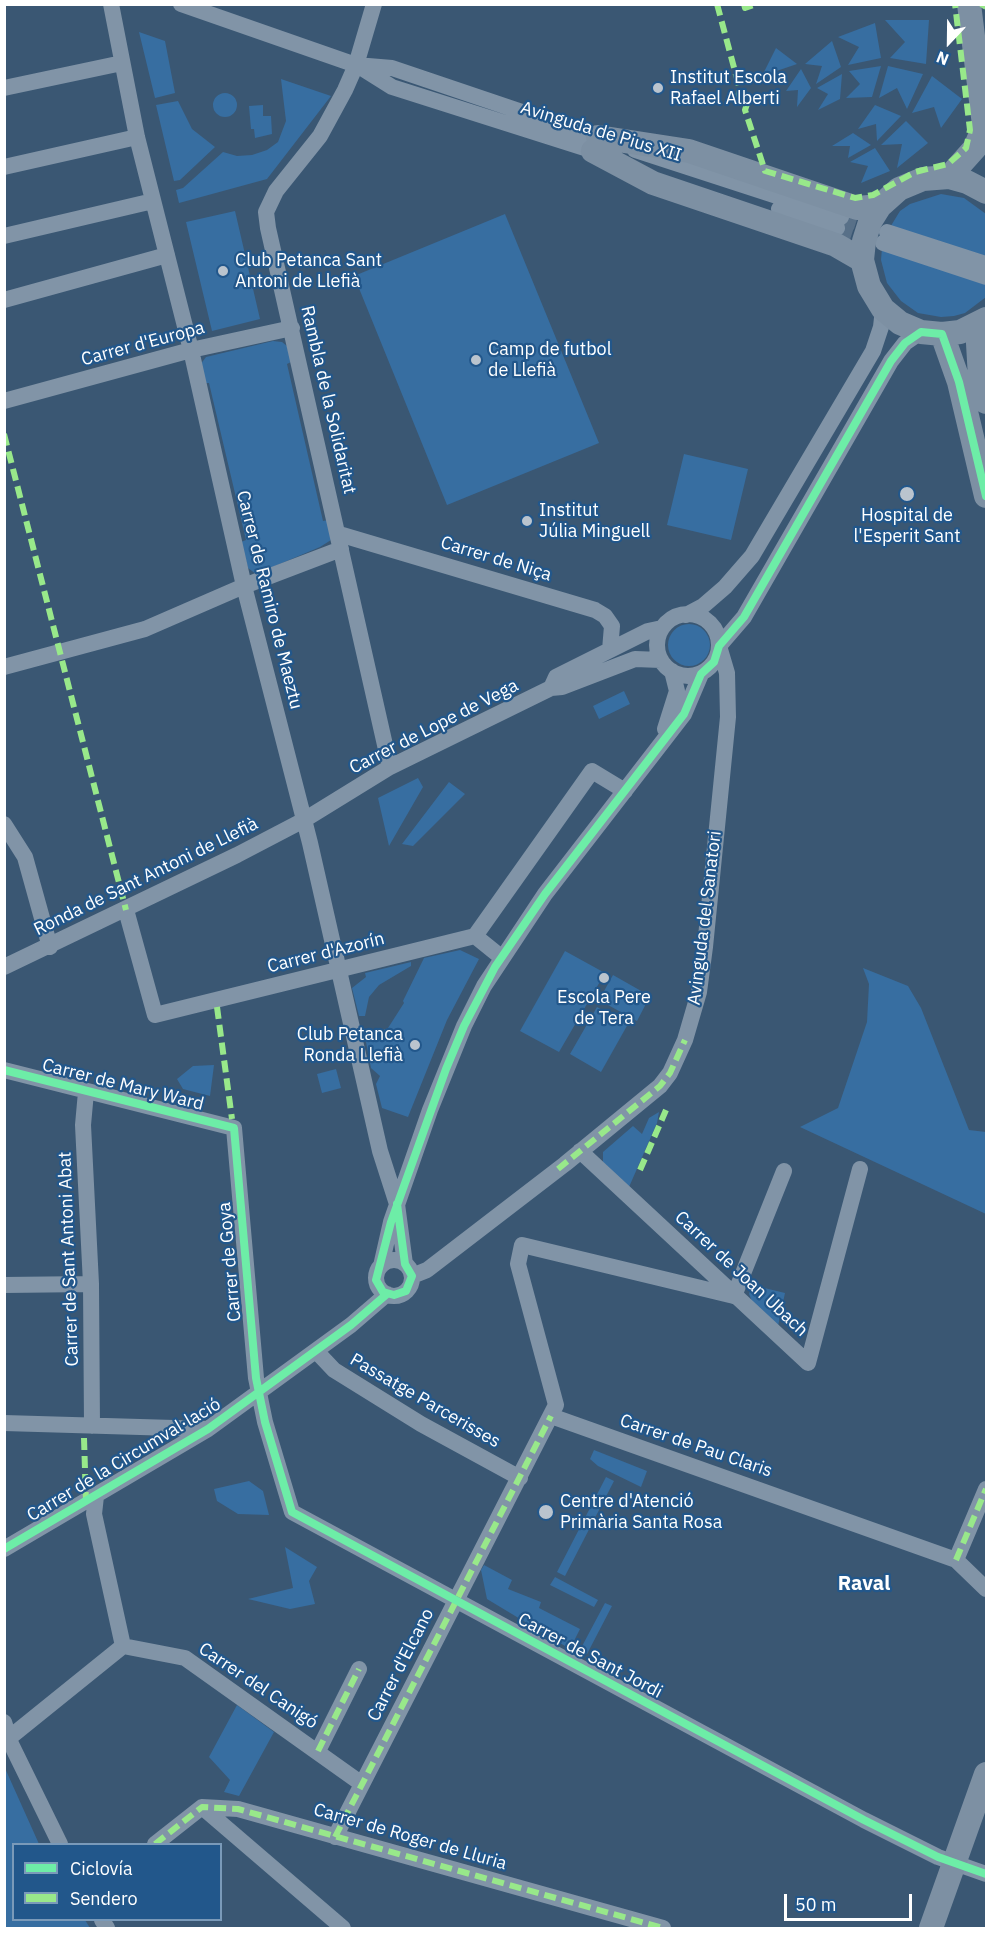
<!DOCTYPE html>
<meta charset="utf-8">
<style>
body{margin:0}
#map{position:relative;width:991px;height:1933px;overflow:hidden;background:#3a5773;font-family:"IBM Plex Sans",sans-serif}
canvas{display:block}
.frame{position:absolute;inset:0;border:6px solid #fff;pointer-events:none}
.legend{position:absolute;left:12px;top:1843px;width:210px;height:78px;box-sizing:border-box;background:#22578b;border:2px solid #7a9ab9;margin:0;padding:8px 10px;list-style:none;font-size:18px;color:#fff}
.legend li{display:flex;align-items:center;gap:12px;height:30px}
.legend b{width:30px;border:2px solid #7a9ab9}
.north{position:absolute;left:919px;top:12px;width:60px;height:60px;-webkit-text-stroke:4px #22578b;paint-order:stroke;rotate:202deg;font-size:16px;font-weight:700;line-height:24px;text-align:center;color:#fff}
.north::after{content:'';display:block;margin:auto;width:21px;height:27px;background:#fff;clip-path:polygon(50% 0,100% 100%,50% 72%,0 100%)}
.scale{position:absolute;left:784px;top:1894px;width:128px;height:27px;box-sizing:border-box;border:3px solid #fff;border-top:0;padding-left:8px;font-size:18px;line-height:21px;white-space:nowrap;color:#fff;-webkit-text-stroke:4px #22578b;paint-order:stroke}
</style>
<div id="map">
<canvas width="991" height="1933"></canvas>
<div class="frame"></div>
<ul class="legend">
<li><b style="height:8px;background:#6deda7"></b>Ciclovía</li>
<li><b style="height:8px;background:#98e88a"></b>Sendero</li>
</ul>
<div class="north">N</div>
<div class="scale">50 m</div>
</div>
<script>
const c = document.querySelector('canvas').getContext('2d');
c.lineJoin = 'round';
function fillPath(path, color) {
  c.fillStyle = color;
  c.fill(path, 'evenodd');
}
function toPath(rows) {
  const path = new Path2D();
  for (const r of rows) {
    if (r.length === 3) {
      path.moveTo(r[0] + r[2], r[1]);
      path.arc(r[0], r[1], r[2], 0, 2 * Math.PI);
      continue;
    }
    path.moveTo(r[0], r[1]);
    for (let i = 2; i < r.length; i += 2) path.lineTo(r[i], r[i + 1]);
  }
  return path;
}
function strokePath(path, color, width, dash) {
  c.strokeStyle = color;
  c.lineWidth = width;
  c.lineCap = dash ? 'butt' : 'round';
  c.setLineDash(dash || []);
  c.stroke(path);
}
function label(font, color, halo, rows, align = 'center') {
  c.font = font + ' "IBM Plex Sans",sans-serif';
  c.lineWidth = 4.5;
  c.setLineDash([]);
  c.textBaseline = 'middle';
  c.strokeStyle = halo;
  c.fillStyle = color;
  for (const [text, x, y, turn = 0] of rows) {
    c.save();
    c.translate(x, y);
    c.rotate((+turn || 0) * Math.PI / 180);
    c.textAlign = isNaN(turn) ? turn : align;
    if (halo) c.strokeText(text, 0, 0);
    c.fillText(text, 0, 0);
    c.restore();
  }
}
const green = toPath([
 [885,20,929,20,926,64,890,58,905,42],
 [875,23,881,58,848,65,859,47,838,37],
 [139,32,165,41,175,93,155,98],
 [832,41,841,67,816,84,822,66,805,64],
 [776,48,797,64,762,76],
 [881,66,872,97,846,98,860,84,849,71],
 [888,66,923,74,907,109,897,88,879,98],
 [801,69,811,88,797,107,798,90,786,91],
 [842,74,840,99,818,110,828,94,817,88],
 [932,76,962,99,941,128,934,107,912,113],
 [281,79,331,96,267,179,179,203,176,190,183,188,223,152,237,156,252,155,267,150,278,142,286,121],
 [225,105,12],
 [178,101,192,129,215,147,180,180,174,181,156,105],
 [263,105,263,116,271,116,272,134,255,138,254,129,251,129,249,106],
 [875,105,901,116,877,141,876,124,858,129],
 [906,121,928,143,897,168,902,144,881,145],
 [853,133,871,145,848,158,850,146,832,146],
 [875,148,890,171,861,183,868,166,850,162],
 [941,194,964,198,986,214,986,261,889,229,900,211,910,204],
 [235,211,260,319,212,331,186,222],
 [505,214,599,443,447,505,354,276],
 [882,248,986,282,986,297,965,313,954,316,941,317,918,313,901,301,887,283,881,260],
 [273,341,282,342,287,346,291,362,287,364,323,521,328,520,331,540,320,547,256,574,248,568,241,542,246,540,209,383,205,383,200,365,206,357],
 [684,454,748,469,731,540,667,525],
 [689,645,21],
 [624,691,630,704,599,719,593,706],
 [418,778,423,787,389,846,378,798],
 [449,782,465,794,413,846,402,844],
 [460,950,479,959,447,1020,408,1117,382,1108,376,1084,380,1076,371,1068,365,1037,388,1028,404,1003,403,1001,424,958],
 [565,951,605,973,559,1052,520,1031],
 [411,962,411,966,379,985,369,997,365,1016,359,1016,352,988,366,977,365,973],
 [863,968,908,986,921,1008,969,1130,986,1132,986,1214,800,1127,838,1108,867,1022,869,984],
 [613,975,650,996,637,1021,599,1000],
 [597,1007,628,1024,601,1072,570,1054],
 [214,1065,210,1096,183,1089,177,1079,193,1066],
 [336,1069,341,1088,322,1093,317,1074],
 [659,1112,657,1123,629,1187,603,1162,603,1152,633,1126,642,1134,649,1118],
 [752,1285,785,1293,778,1326,752,1301,749,1294],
 [594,1450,647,1471,641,1487,598,1466,590,1459],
 [606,1477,614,1481,565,1576,557,1572],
 [249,1481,263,1491,269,1515,238,1514,217,1501,214,1489],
 [285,1547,317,1567,309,1581,315,1604,290,1609,248,1599,293,1588],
 [484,1565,512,1580,508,1589,541,1602,539,1608,580,1629,570,1649,487,1599,481,1570],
 [555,1577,598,1600,594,1607,550,1585],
 [605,1603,612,1606,587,1654,580,1650],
 [237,1705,274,1732,239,1796,224,1792,230,1780,209,1757],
 [4,1766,39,1844,14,1844,14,1920,85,1920,90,1928,5,1928]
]);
const streetTunnel = toPath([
 [841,217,878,229],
 [837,228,874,240]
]);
const street = toPath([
 [111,4,137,137,191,350,244,586,310,843,380,1151,397,1204,405,1264],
 [181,4,356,65,392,68,608,141],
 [374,4,356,65,345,90,320,136,276,191,266,212,268,228,390,767],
 [357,65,392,87,603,154],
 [4,88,122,63],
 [635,150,841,217],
 [4,167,137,137],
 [779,209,837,228],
 [887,232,986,264],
 [4,236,153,201],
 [883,243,986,277],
 [4,300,167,255],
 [4,401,191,350,292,328],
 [339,534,595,610,605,616,612,626,610,650],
 [688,645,31],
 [686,615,703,606,725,587,752,556,873,351,881,327,883,309],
 [719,646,744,617,891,361,905,343,921,332],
 [4,667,145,629,244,586,341,549],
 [551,688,556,677,648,631,662,628],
 [665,729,677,691,672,671],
 [4,824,25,857,50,947],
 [126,910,155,1015,475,936,501,957],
 [475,936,592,771,625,791],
 [4,967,237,855,304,820,390,767,551,688,562,687,635,659,661,660],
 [4,1070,234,1128,256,1378,265,1422,292,1512,864,1820,938,1857,986,1874],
 [86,1092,83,1125,91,1284,92,1426],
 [580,1151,808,1363,860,1169],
 [394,1278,18],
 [381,1266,391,1222,430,1110,464,1026,484,986,545,894,684,714,701,674],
 [412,1276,427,1270,565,1164,660,1086,670,1073,685,1040,699,992,705,947,728,717,727,673,719,646],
 [4,1285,91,1284],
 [734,1296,784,1171],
 [316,1351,334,1370,421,1424,520,1478],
 [551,1416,956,1560,986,1589],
 [4,1423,208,1429],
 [96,1496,94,1514,123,1646],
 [4,1549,208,1429,351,1325,387,1294],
 [956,1560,986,1489],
 [4,1722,11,1744,60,1844],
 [9,1738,123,1646,185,1658,362,1784],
 [318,1751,359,1669],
 [202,1807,343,1928],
 [335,1837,556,1405,518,1264,522,1245,734,1296],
 [155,1844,202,1807,238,1809,663,1928],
 [102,1920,107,1928]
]);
const secondary = toPath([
 [969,4,986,141],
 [598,137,689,151,857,208,880,206],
 [593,151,653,183,836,245,862,260],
 [949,177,975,148,983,129],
 [986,192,967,182,949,177,923,179,899,189,880,206,870,222,864,241,862,260,869,286,883,309,900,323,921,332,942,334,960,332,986,319],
 [977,326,980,378,986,402],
 [942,334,959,382,986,496],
 [931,1928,986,1774]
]);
const quiet = toPath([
 [717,4,740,90,737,100,747,104,745,110,765,171,855,198,873,195,915,172,948,164,966,148,970,130,955,4],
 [744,4,745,8,756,4],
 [981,4,986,7],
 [4,434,126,910],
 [217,1007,232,1119],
 [558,1169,660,1086,670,1073,685,1040],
 [640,1170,666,1110],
 [84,1438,86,1502],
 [956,1560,986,1489],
 [318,1751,359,1669],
 [335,1837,551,1416],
 [155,1844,202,1807,238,1809,663,1928]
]);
const cycleway = toPath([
 [4,1070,234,1128,256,1378,265,1422,292,1512,864,1820,938,1857,986,1874],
 [397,1204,405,1264,412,1276,406,1291,394,1295,383,1292,376,1280,391,1222,446,1069,464,1026,495,967,545,894,684,714,701,674,714,662,719,646,744,617,891,361,905,343,921,332,942,334,959,382,986,496],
 [4,1549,208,1429,351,1325,387,1294]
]);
const markers = [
 [658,88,6,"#bac4ce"],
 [223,271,6,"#bac4ce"],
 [476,360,6,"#bac4ce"],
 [907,494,8,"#bac4ce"],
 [527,521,6,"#bac4ce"],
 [604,978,6,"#bac4ce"],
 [415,1045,6,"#bac4ce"],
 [546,1512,8,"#bac4ce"]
];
const poiNames = [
 ["Institut Escola",670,78],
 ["Rafael Alberti",670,99],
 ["Club Petanca Sant",235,261],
 ["Antoni de Llefià",235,282],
 ["Camp de futbol",488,350],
 ["de Llefià",488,371],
 ["Institut",539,511],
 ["Júlia Minguell",539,532],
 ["Hospital de",907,516,"center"],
 ["l'Esperit Sant",907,537,"center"],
 ["Escola Pere",604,998,"center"],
 ["de Tera",604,1019,"center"],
 ["Club Petanca",403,1035,"right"],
 ["Ronda Llefià",403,1056,"right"],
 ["Centre d'Atenció",560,1502],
 ["Primària Santa Rosa",560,1523]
];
const streetNames = [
 ["Avinguda de Pius XII",601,132,17],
 ["Carrer d'Europa",143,344,-15],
 ["Rambla de la Solidaritat",328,400,77],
 ["Carrer de Niça",496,559,17],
 ["Carrer de Ramiro de Maeztu",269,600,76],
 ["Carrer de Lope de Vega",434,727,-27],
 ["Ronda de Sant Antoni de Llefià",146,877,-26],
 ["Avinguda del Sanatori",705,918,-83],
 ["Carrer d'Azorín",326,953,-14],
 ["Carrer de Mary Ward",123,1085,14],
 ["Carrer de Sant Antoni Abat",69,1259,-92],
 ["Carrer de Goya",230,1262,-95],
 ["Carrer de Joan Ubach",741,1274,43],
 ["Passatge Parcerisses",425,1401,30],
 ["Carrer de Pau Claris",696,1446,19],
 ["Carrer de la Circumval·lació",124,1460,-31],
 ["Carrer de Sant Jordi",590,1656,28],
 ["Carrer d'Elcano",401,1665,-63],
 ["Carrer del Canigó",258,1686,34],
 ["Carrer de Roger de Lluria",410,1837,16]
];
const neighbourhoodNames = [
 ["Raval",864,1584]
];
fillPath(green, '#376ea1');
strokePath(streetTunnel, '#587088', 16, [16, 8]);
strokePath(street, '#8194a7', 16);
strokePath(secondary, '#7d90a3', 24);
strokePath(quiet, '#98e88a', 6, [12, 6]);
strokePath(cycleway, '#6deda7', 8);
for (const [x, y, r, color] of markers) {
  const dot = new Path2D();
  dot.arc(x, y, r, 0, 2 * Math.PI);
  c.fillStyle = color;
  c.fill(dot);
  strokePath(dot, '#22578b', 2);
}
label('18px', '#fff', '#22578b', poiNames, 'left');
label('18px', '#fff', '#22578b', streetNames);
label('bold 20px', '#fff', '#22578b', neighbourhoodNames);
</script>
